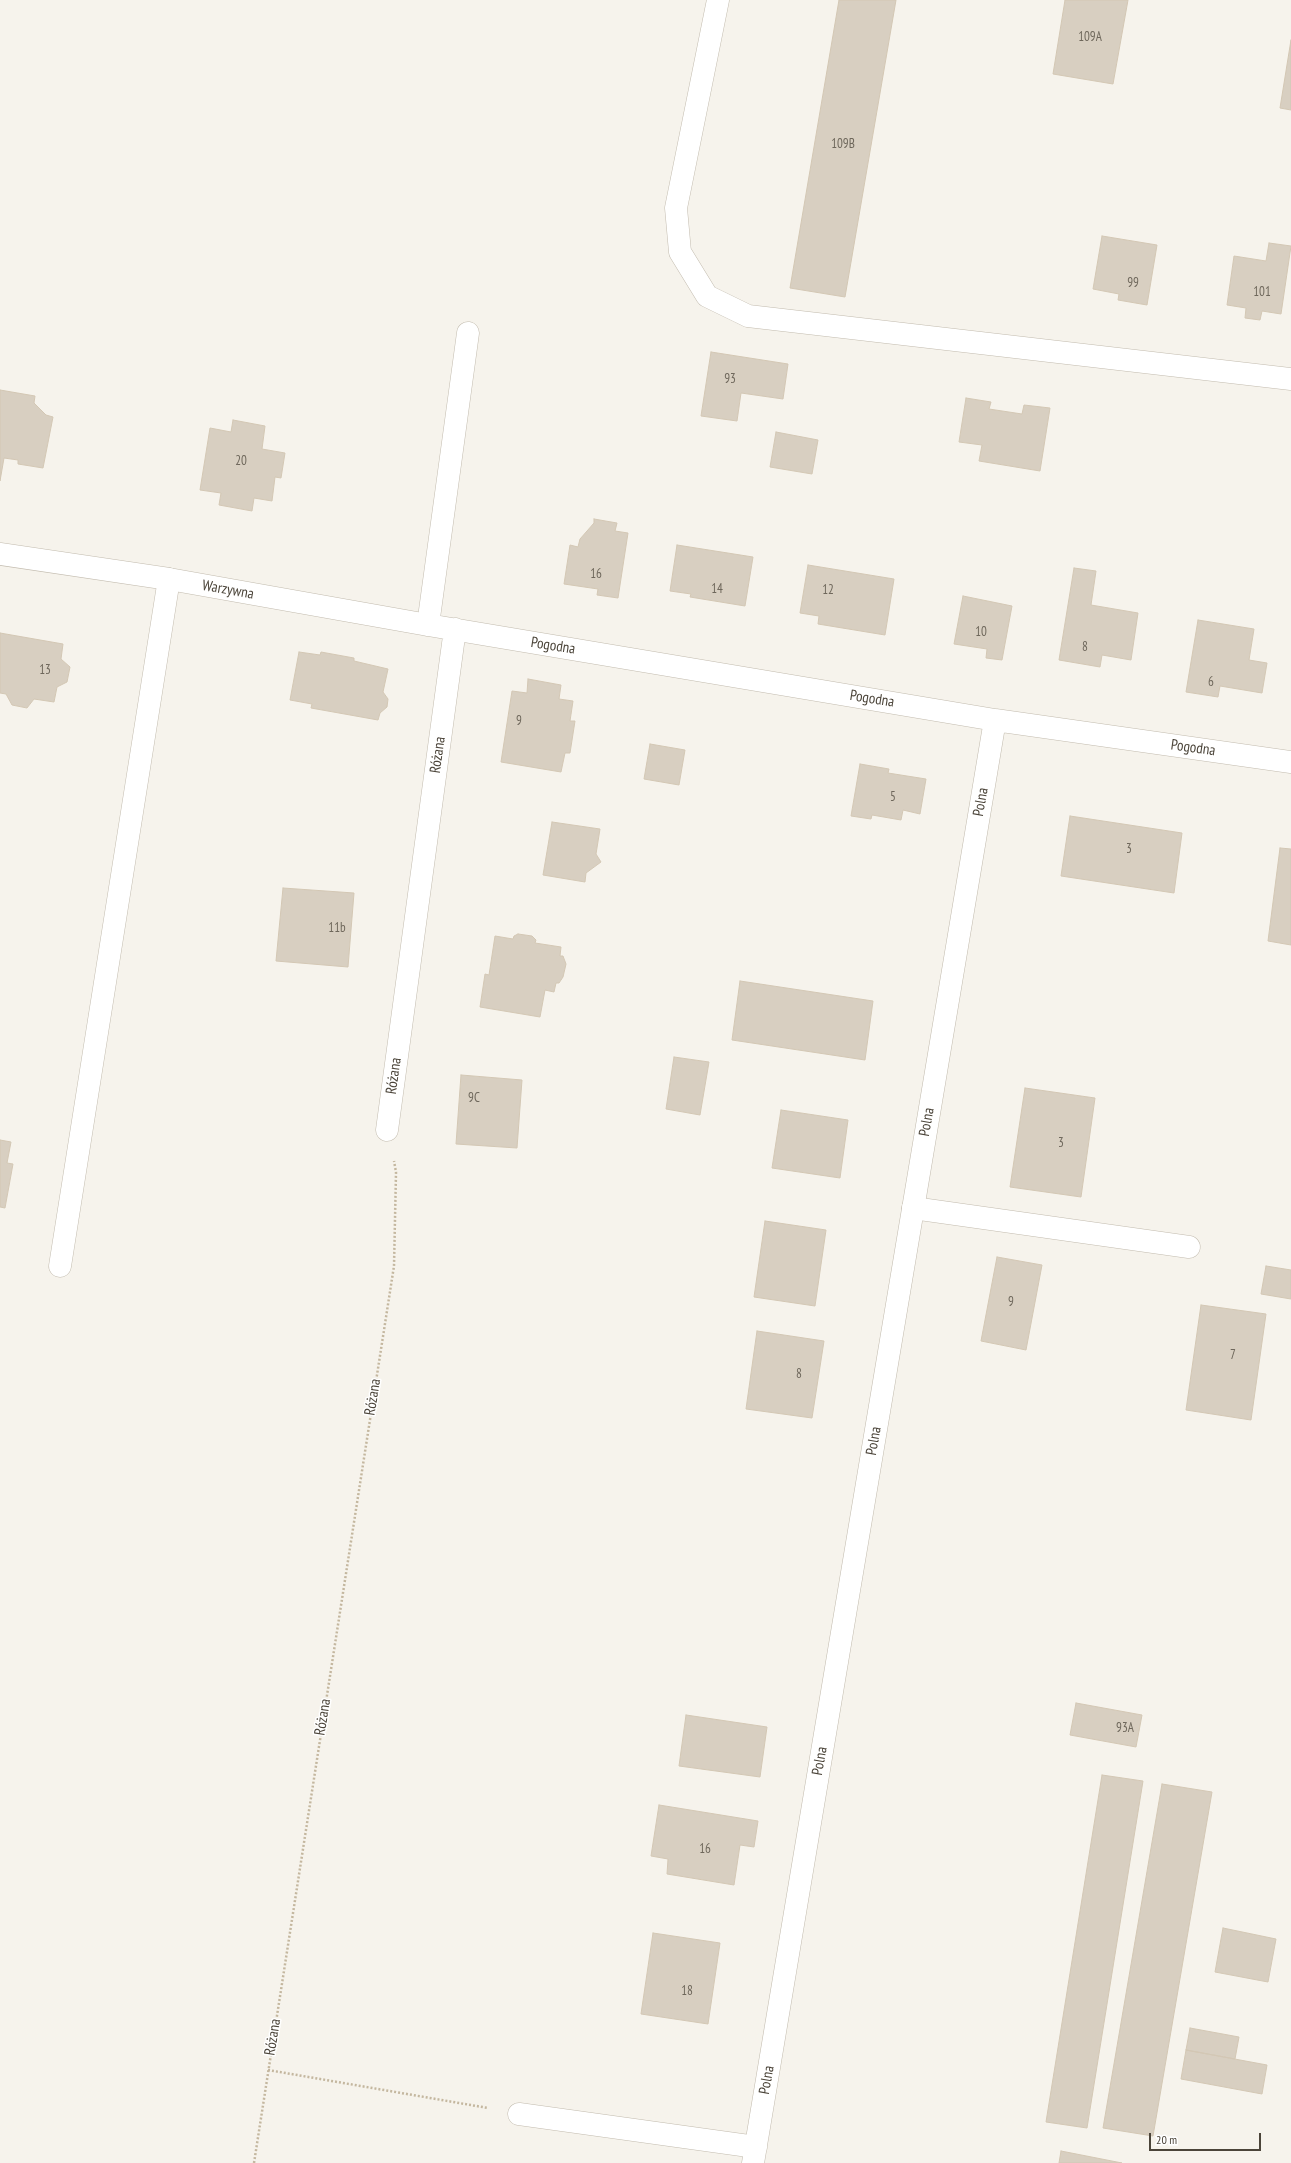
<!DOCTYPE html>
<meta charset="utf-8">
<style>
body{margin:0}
#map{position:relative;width:1291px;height:2163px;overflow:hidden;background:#f6f3ec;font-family:"PT Sans Narrow",sans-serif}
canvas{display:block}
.scale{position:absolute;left:1149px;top:2133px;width:112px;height:18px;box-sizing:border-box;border:2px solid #4b4439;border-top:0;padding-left:5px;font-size:12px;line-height:14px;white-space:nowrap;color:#4b4439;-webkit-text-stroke:3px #fff;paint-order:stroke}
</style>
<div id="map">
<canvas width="1291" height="2163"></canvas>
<div class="scale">20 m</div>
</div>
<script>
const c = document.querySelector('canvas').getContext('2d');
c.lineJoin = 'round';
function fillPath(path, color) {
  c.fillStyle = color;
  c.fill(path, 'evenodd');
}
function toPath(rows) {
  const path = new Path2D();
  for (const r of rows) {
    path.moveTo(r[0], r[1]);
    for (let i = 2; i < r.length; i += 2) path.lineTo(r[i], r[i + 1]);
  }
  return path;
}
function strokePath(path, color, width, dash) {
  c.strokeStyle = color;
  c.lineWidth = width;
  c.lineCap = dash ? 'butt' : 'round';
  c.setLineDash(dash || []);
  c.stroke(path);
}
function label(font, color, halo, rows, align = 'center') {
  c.font = font + ' "PT Sans Narrow",sans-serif';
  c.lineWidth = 3;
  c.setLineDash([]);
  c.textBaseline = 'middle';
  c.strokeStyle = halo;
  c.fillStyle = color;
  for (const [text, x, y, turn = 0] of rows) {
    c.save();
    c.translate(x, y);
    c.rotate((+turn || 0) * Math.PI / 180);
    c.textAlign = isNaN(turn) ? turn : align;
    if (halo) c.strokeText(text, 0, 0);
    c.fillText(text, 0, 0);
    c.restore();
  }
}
const building = toPath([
 [839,0,896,0,845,297,790,288,839,0],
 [1065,0,1128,0,1113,84,1053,74,1065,0],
 [1291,40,1291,110,1280,108,1291,40],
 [1102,236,1157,245,1147,305,1118,300,1119,294,1093,289,1102,236],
 [1269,243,1291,246,1281,314,1262,311,1260,320,1245,318,1246,308,1227,305,1234,256,1266,261,1269,243],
 [711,352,788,364,783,399,741,393,737,421,701,416,711,352],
 [0,390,35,396,34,403,46,415,53,417,43,468,18,464,18,460,4,458,0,481,0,390],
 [966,398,991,402,989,409,1022,414,1024,405,1050,408,1040,471,979,461,982,445,959,442,966,398],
 [233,420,265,426,262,449,285,453,281,478,275,477,272,501,254,498,252,511,219,505,221,493,200,490,210,428,231,432,233,420],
 [776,432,818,440,812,474,770,467,776,432],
 [594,519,617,523,615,531,628,533,618,598,597,595,598,589,564,584,570,545,578,547,580,539,594,523,594,519],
 [677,545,753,557,745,606,690,597,691,594,670,591,677,545],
 [808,565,894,579,885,635,818,624,819,616,800,613,808,565],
 [1074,568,1096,571,1091,605,1138,613,1131,660,1102,655,1100,667,1059,660,1074,568],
 [963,596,1012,606,1002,660,986,658,987,649,954,644,963,596],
 [1198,620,1254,629,1249,660,1267,663,1262,693,1220,686,1218,697,1186,692,1198,620],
 [0,633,63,644,61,659,70,667,67,682,57,687,54,702,34,699,27,708,12,705,6,694,0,693,0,633],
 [299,652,320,655,321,652,354,658,354,661,388,669,383,692,388,699,387,707,380,713,378,720,311,708,312,704,290,700,299,652],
 [528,679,561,685,559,699,573,701,570,721,575,721,570,753,565,753,561,772,501,762,512,691,527,693,528,679],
 [650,744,685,750,679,785,644,779,650,744],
 [860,764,889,769,888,773,926,779,920,814,903,810,901,820,872,815,871,819,851,816,860,764],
 [1070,816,1182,833,1174,893,1061,876,1070,816],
 [552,822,600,829,596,854,601,862,586,873,585,882,543,875,552,822],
 [1280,848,1291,849,1291,945,1268,941,1280,848],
 [283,888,354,893,348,967,276,961,283,888],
 [518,934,532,936,536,940,535,943,561,947,560,956,563,956,566,964,563,977,559,983,556,983,554,992,545,990,540,1017,480,1007,485,974,489,975,495,936,513,939,514,936,518,934],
 [740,981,873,1001,865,1060,732,1040,740,981],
 [674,1057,709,1062,700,1115,666,1109,674,1057],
 [461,1075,522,1080,517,1148,456,1144,461,1075],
 [1025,1088,1095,1098,1081,1197,1010,1187,1025,1088],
 [781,1110,848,1120,840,1178,772,1168,781,1110],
 [0,1140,11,1142,7,1163,13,1164,5,1208,0,1207,0,1140],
 [765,1221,826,1230,815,1306,754,1297,765,1221],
 [997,1257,1042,1265,1026,1350,981,1341,997,1257],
 [1266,1266,1291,1270,1291,1299,1261,1294,1266,1266],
 [1201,1305,1266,1314,1251,1420,1186,1410,1201,1305],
 [757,1331,824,1341,812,1418,746,1409,757,1331],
 [1076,1703,1142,1715,1136,1747,1070,1735,1076,1703],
 [686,1715,767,1727,760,1777,679,1766,686,1715],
 [1102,1775,1143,1781,1087,2128,1046,2122,1102,1775],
 [1162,1784,1212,1792,1153,2136,1103,2128,1162,1784],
 [659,1805,758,1821,754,1847,740,1845,734,1885,667,1874,668,1859,651,1856,659,1805],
 [1223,1928,1276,1939,1268,1982,1215,1972,1223,1928],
 [653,1933,720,1943,708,2024,641,2014,653,1933],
 [1190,2028,1239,2037,1235,2059,1186,2050,1190,2028],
 [1186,2050,1267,2065,1262,2094,1181,2079,1186,2050],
 [1061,2151,1122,2163,1059,2163,1061,2151]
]);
const path = toPath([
 [268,2070,488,2108],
 [254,2163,394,1266,396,1172,394,1161]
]);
const service = toPath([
 [913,1208,1189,1247],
 [60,1266,169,579]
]);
const minor = toPath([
 [718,0,676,208,680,252,707,296,748,316,1291,379],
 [0,554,169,579,428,625,995,720,1291,762],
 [428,625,468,333],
 [387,1130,455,629],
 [519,2114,756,2147],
 [753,2163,995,720]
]);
const numberNames = [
 ["109A",1090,37],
 ["109B",843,144],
 ["99",1133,283],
 ["101",1262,292],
 ["93",730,379],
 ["20",241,461],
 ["16",596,574],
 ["14",717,589],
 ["12",828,590],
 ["10",981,632],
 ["8",1085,647],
 ["13",45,670],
 ["6",1211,682],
 ["9",519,721],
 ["5",893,797],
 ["3",1129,849],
 ["11b",337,928],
 ["9C",474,1098],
 ["3",1061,1143],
 ["9",1011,1302],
 ["7",1233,1355],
 ["8",799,1374],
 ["93A",1125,1728],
 ["16",705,1849],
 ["18",687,1991]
];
const streetNames = [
 ["Warzywna",228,590,10],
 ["Pogodna",553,646,9],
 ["Pogodna",872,699,9],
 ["Pogodna",1193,748,8],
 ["Różana",438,755,-82],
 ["Polna",981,802,-80],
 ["Różana",394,1076,-82],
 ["Polna",927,1122,-80],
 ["Różana",373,1397,-81],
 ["Polna",874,1441,-80],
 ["Różana",323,1717,-81],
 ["Polna",820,1761,-80],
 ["Różana",273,2037,-81],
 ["Polna",767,2080,-80]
];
fillPath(building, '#d8cfc1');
strokePath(building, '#d3c7b4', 1);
strokePath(service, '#c2bbae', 23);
strokePath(minor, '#c2bbae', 23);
strokePath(path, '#c4b79f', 2.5, [2, 2]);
strokePath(service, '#fff', 22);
strokePath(minor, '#fff', 22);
label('13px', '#6e675b', null, numberNames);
label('15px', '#4b4439', '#fff', streetNames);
</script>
